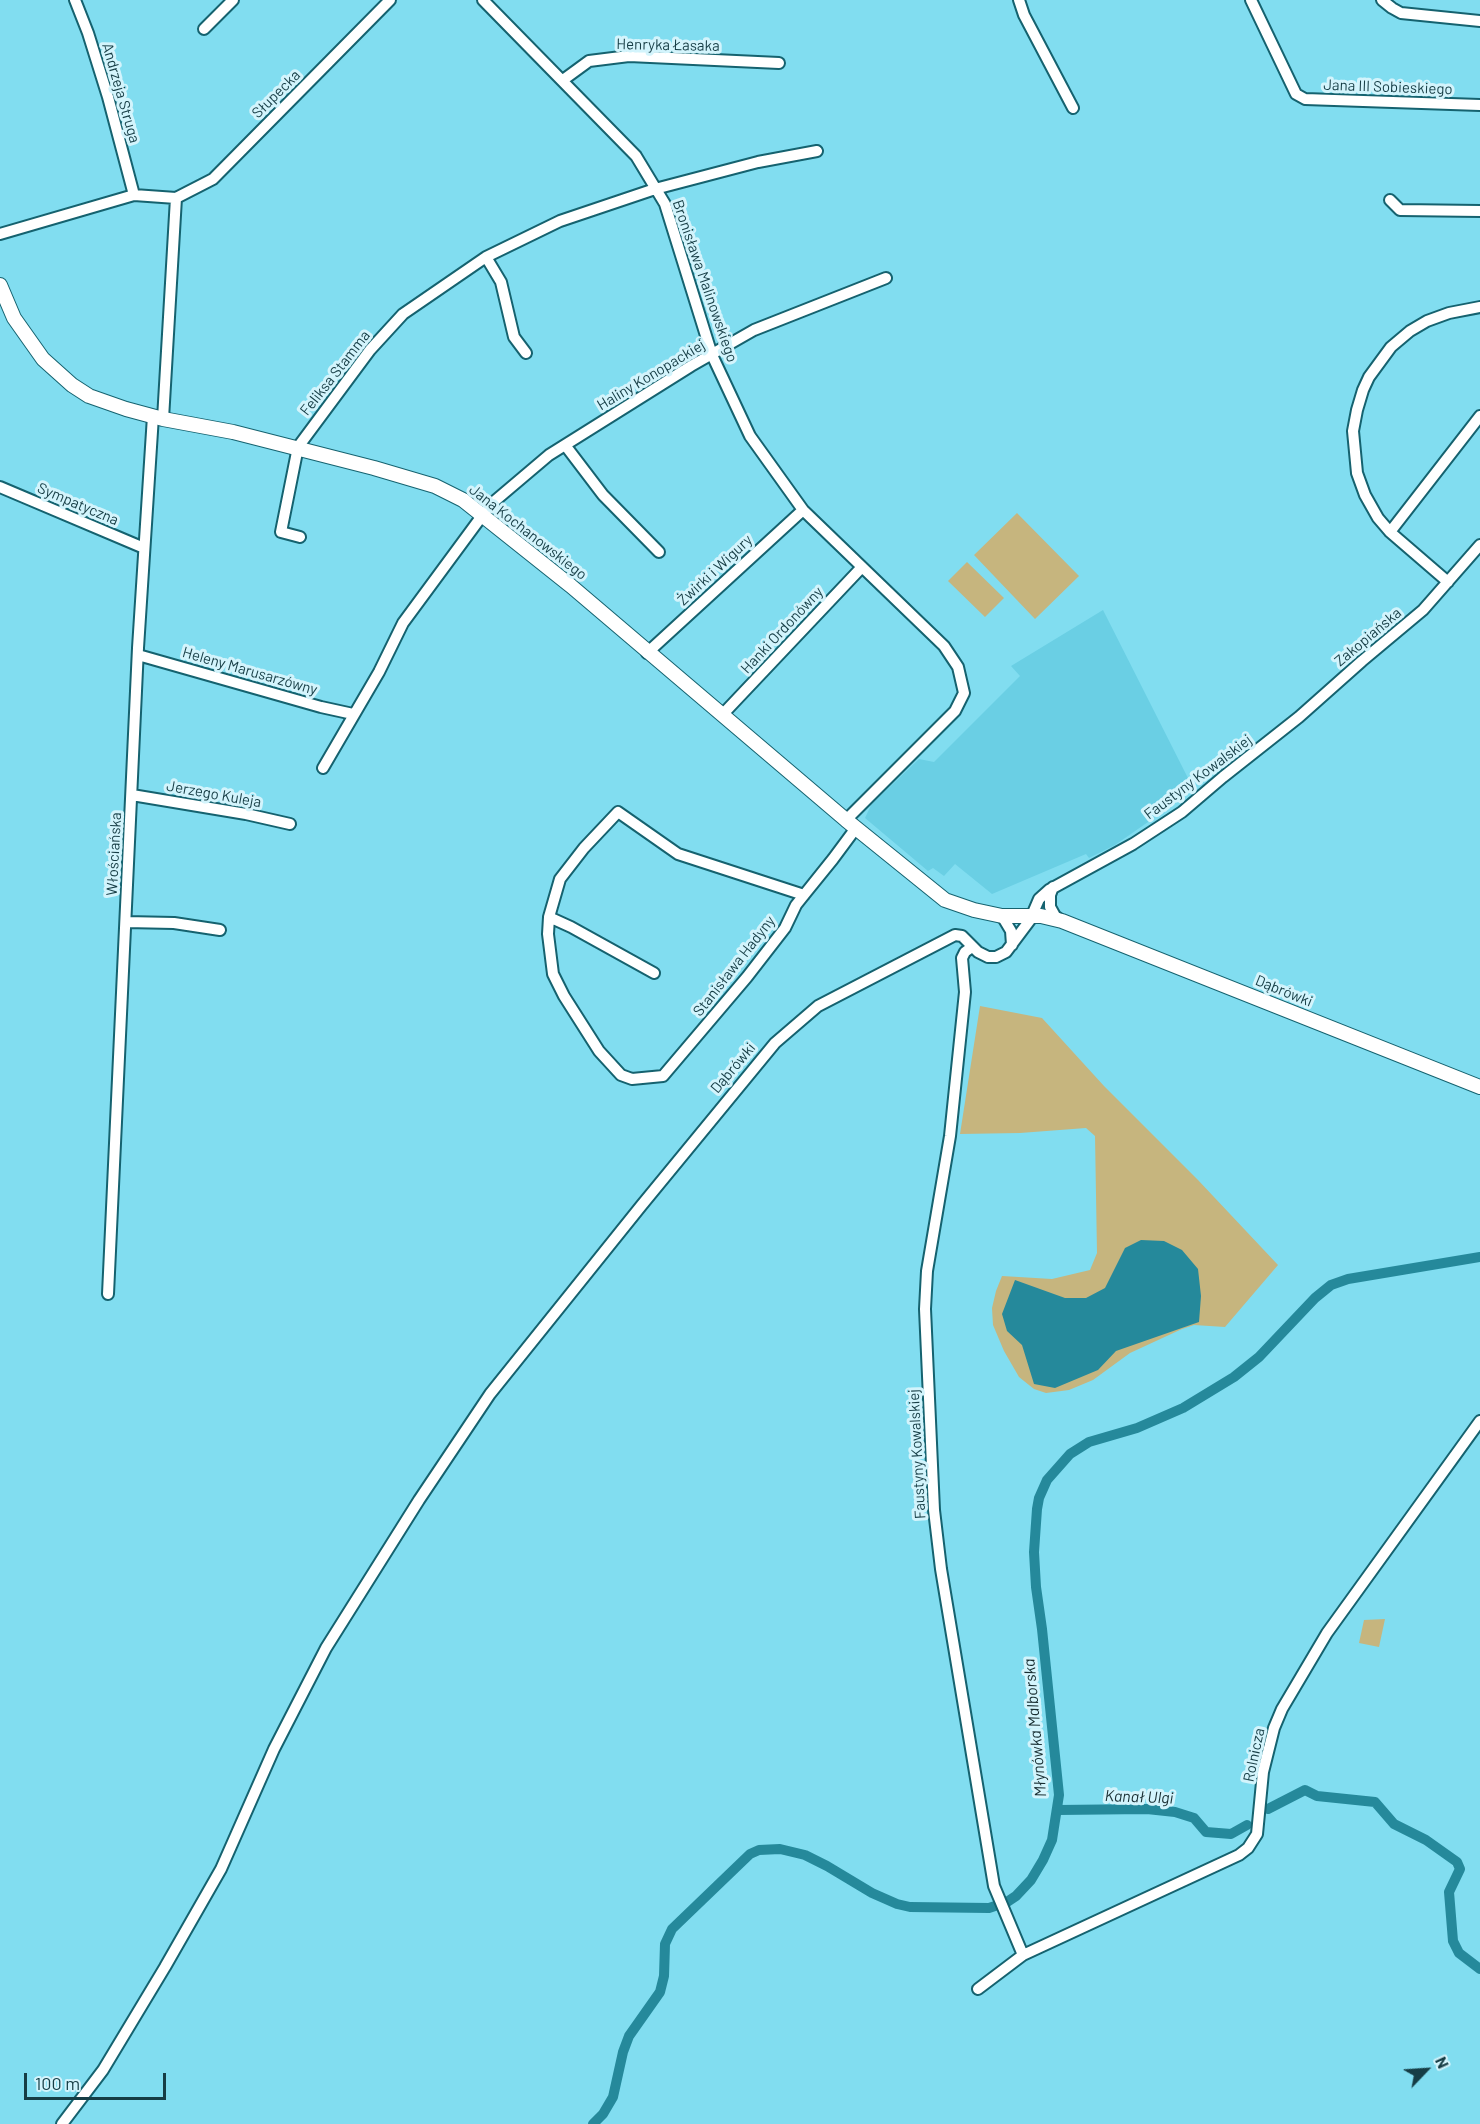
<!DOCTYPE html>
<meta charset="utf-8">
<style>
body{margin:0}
#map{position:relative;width:1480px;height:2124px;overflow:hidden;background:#81ddf0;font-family:Barlow,sans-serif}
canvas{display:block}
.north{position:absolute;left:1396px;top:2040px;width:60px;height:60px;-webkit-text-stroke:4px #d3f4fc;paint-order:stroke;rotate:65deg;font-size:16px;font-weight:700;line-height:24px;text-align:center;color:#163d45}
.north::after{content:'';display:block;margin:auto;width:21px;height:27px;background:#163d45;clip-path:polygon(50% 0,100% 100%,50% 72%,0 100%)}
.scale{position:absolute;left:24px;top:2073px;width:142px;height:27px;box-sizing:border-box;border:3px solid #163d45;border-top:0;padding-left:8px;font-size:18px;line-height:21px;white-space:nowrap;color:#163d45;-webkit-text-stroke:4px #d3f4fc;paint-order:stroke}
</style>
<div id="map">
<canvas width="1480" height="2124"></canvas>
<div class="north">N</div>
<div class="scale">100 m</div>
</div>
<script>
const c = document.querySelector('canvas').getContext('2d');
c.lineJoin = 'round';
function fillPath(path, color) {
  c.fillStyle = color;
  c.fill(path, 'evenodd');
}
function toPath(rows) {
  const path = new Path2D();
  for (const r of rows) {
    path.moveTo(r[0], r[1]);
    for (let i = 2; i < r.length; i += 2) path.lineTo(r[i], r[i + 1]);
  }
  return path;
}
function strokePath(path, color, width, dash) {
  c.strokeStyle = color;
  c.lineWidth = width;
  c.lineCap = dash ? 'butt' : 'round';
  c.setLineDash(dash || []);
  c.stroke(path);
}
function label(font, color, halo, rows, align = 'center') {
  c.font = font + ' Barlow,sans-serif';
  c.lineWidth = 6;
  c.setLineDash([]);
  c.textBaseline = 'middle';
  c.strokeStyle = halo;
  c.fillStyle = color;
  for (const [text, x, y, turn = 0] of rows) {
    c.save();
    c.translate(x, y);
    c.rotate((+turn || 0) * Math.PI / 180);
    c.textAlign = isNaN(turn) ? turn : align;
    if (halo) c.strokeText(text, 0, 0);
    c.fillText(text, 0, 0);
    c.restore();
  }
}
const built = toPath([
 [1103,610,1194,790,1115,845,1089,858,1086,854,992,894,955,864,944,876,933,868,928,871,865,818,871,805,919,759,934,762,1020,676,1011,666]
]);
const green = toPath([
 [1017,513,1079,576,1035,619,974,555],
 [967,562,1004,598,985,617,948,581],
 [980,1006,1042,1018,1104,1086,1198,1180,1278,1265,1225,1327,1194,1325,1182,1329,1130,1353,1093,1380,1069,1390,1046,1393,1034,1389,1019,1377,1004,1351,993,1325,992,1308,996,1291,1002,1276,1052,1279,1090,1270,1097,1253,1095,1136,1086,1128,1020,1133,960,1134],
 [1385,1619,1379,1647,1359,1643,1364,1620]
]);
const water = toPath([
 [1141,1240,1164,1241,1182,1250,1198,1269,1201,1296,1199,1322,1116,1351,1098,1370,1055,1388,1034,1384,1022,1345,1007,1331,1002,1314,1015,1280,1065,1298,1086,1298,1105,1288,1125,1248]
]);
const canal = toPath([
 [1268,1809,1305,1790,1317,1796,1375,1802,1394,1824,1426,1840,1457,1862,1460,1869,1449,1892,1453,1941,1459,1953,1480,1969],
 [1058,1810,1147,1809,1175,1812,1194,1818,1206,1832,1231,1834,1247,1825],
 [593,2124,603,2114,613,2097,623,2052,629,2036,660,1992,664,1976,665,1944,672,1929,750,1854,759,1850,780,1849,805,1855,827,1866,872,1893,897,1904,910,1907,989,1908,1007,1902,1016,1896,1031,1880,1043,1860,1052,1840,1059,1795,1042,1629,1036,1587,1034,1552,1037,1509,1039,1498,1047,1480,1070,1454,1089,1442,1137,1428,1183,1408,1234,1377,1259,1357,1315,1298,1331,1285,1348,1279,1480,1257]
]);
const minor = toPath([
 [75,0,88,33,108,97,134,195],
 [483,0,636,156,665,204,712,355,750,436,803,510,944,646,958,667,964,693,955,711,846,820],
 [1019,0,1024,15,1073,108],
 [1251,0,1296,94,1305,99,1480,105],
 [1382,0,1392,8,1401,13,1480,21],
 [204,29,233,0],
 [563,80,589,61,629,56,779,63],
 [1390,200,1400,210,1480,211],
 [0,234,134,195,176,198],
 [486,257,501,282,514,337,526,353],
 [163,419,176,198,213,179,390,0],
 [565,445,603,495,659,552],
 [0,487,144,548],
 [1390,532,1480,416],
 [300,537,281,532,298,447,370,350,403,314,486,257,560,221,655,189,758,162,817,151],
 [1448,582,1390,532,1378,518,1365,495,1357,473,1353,431,1357,410,1363,390,1369,377,1391,347,1410,331,1427,321,1449,313,1480,307],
 [647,653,803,510],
 [138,655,321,707,353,714],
 [723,714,862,567],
 [323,768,379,672,403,623,490,505,549,455,691,366,754,330,886,278],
 [132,795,246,814,290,824],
 [1053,887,1050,895,1050,907,1055,916,1062,921],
 [804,895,678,854,618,812,584,848,560,879,549,917,548,934,553,974,564,996,599,1051,621,1075,632,1079,663,1076,747,977,785,928,796,905,804,895,833,859,856,828],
 [1002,916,1011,931,1012,945],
 [549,917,571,927,654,973],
 [126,922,174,923,220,930],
 [972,947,965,952,962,958,965,992,950,1136,927,1271,925,1309,934,1510,941,1569,994,1886,1023,1955],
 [108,1294,138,648,153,416],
 [978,1989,1023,1955,1239,1855,1248,1848,1257,1834,1263,1772,1274,1728,1282,1709,1327,1633,1480,1421],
 [62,2124,103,2070,165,1967,221,1869,274,1749,326,1648,419,1500,490,1394,641,1206,775,1043,818,1006,955,935,962,936,978,952,988,957,996,957,1006,952,1030,920,1039,899,1049,890,1133,844,1182,812,1223,777,1299,717,1362,661,1423,610,1480,545]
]);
const tertiary = toPath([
 [0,285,14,318,43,359,72,385,89,396,126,409,163,419,233,432,374,468,435,486,463,500,571,586,846,820,945,900,974,910,1002,916,1041,916,1062,921,1480,1087]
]);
const streetNames = [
 ["Henryka Łasaka",668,45,1],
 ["Jana III Sobieskiego",1388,87,2],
 ["Andrzeja Struga",121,93,74],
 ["Słupecka",276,94,-45],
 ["Bronisława Malinowskiego",705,281,71],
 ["Feliksa Stamma",335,373,-52],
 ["Haliny Konopackiej",651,375,-31],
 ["Sympatyczna",78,504,23],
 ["Jana Kochanowskiego",528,532,38],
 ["Żwirki i Wigury",715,570,-43],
 ["Hanki Ordonówny",782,630,-47],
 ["Zakopiańska",1368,637,-40],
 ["Heleny Marusarzówny",250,671,16],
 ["Faustyny Kowalskiej",1198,777,-37],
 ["Jerzego Kuleja",214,794,10],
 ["Włościańska",114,854,-87],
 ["Stanisława Hadyny",734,966,-52],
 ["Dąbrówki",1284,991,22],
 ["Dąbrówki",733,1068,-50],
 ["Faustyny Kowalskiej",917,1454,-93],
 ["Rolnicza",1254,1755,-78]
];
const waterNames = [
 ["Młynówka Malborska",1035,1728,-95],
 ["Kanał Ulgi",1139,1797,2]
];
fillPath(built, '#6acfe4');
fillPath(green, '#c6b57e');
fillPath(water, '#25899b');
strokePath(canal, '#25899b', 10);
strokePath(minor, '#15626f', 14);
strokePath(tertiary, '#15626f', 16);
strokePath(minor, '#fff', 10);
strokePath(tertiary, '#fff', 14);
label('15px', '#163d45', '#d3f4fc', streetNames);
label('italic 16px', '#182e32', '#d3f4fc', waterNames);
</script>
